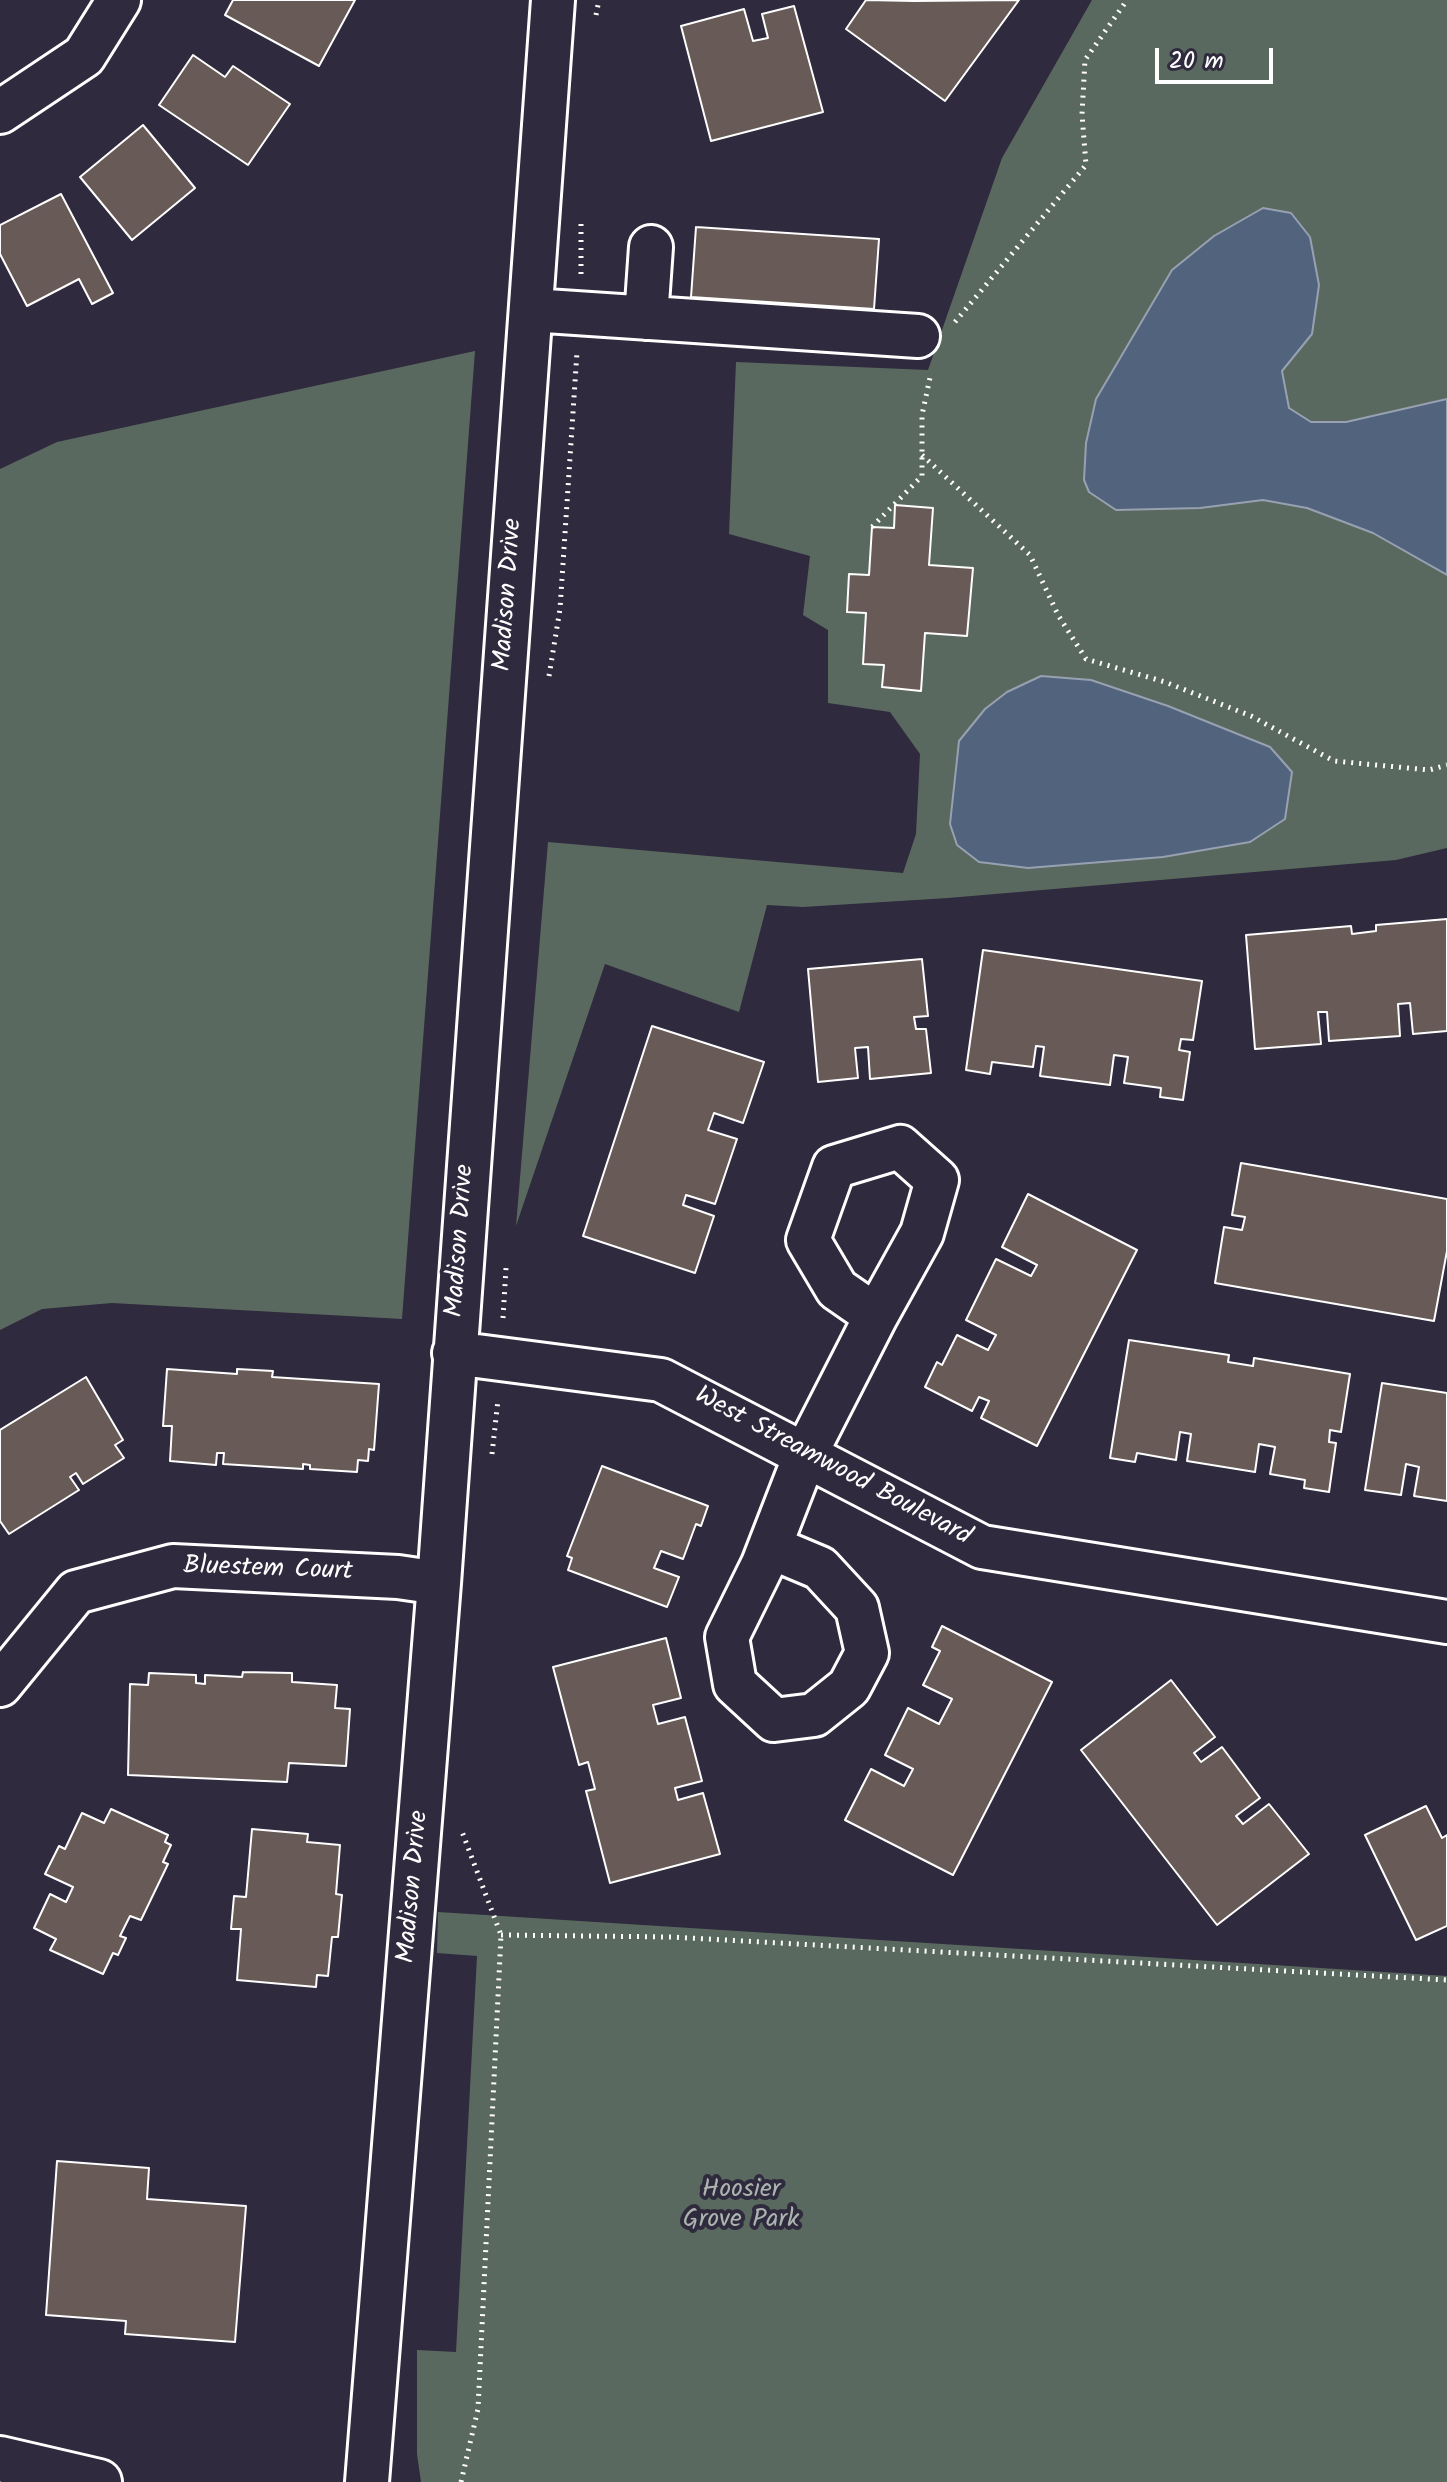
<!DOCTYPE html>
<style>
body{margin:0}
#map{position:relative;width:1447px;height:2482px;overflow:hidden;background:#2f2a3d;font-family:Kalam,sans-serif}
canvas{display:block}
.scale{position:absolute;left:1155px;top:48px;width:118px;height:36px;box-sizing:border-box;border:4px solid #fff;border-top:0;padding-left:10px;font-size:24px;line-height:28px;white-space:nowrap;color:#fff;-webkit-text-stroke:6px #2f2a3d;paint-order:stroke}
</style>
<div id="map">
<canvas width="1447" height="2482"></canvas>
<div class="scale">20 m</div>
</div>
<script>
const c = document.querySelector('canvas').getContext('2d');
c.lineJoin = 'round';
function fillPath(path, color) {
  c.fillStyle = color;
  c.fill(path, 'evenodd');
}
function toPath(rows) {
  const path = new Path2D();
  for (const r of rows) {
    path.moveTo(r[0], r[1]);
    for (let i = 2; i < r.length; i += 2) path.lineTo(r[i], r[i + 1]);
  }
  return path;
}
function strokePath(path, color, width, dash) {
  c.strokeStyle = color;
  c.lineWidth = width;
  c.lineCap = dash ? 'butt' : 'round';
  c.setLineDash(dash || []);
  c.stroke(path);
}
function label(font, color, halo, rows, align = 'center') {
  c.font = font + ' Kalam,sans-serif';
  c.lineWidth = 8;
  c.setLineDash([]);
  c.textBaseline = 'middle';
  c.strokeStyle = halo;
  c.fillStyle = color;
  for (const [text, x, y, turn = 0] of rows) {
    c.save();
    c.translate(x, y);
    c.rotate((+turn || 0) * Math.PI / 180);
    c.textAlign = isNaN(turn) ? turn : align;
    if (halo) c.strokeText(text, 0, 0);
    c.fillText(text, 0, 0);
    c.restore();
  }
}
const green = toPath([
 [1092,0,1447,0,1447,848,1396,860,948,898,803,907,767,905,739,1012,605,964,516,1226,548,842,903,873,916,834,920,754,890,712,828,703,828,630,803,615,810,556,729,534,736,362,928,370,1002,158],
 [475,351,402,1319,112,1303,42,1309,0,1330,0,469,57,442],
 [438,1912,1447,1976,1447,2482,421,2482,417,2454,417,2350,456,2352,477,1956,437,1953]
]);
const water = toPath([
 [1263,208,1291,213,1310,237,1319,285,1312,334,1282,371,1289,408,1311,422,1346,422,1447,399,1447,575,1373,533,1307,508,1263,500,1200,508,1116,510,1089,492,1084,480,1086,443,1096,399,1172,270,1214,236,1263,208],
 [1041,676,1091,680,1168,706,1270,747,1292,772,1285,819,1250,842,1163,857,1028,868,979,862,957,845,950,824,959,741,985,709,1007,692,1041,676]
]);
const building = toPath([
 [233,0,355,0,319,66,225,15,233,0],
 [866,0,914,1,1019,0,945,101,846,29,866,0],
 [794,6,823,112,711,141,681,26,744,9,753,41,768,38,762,14,794,6],
 [193,55,225,77,233,66,290,104,248,165,159,105,193,55],
 [143,125,195,188,132,240,80,177,143,125],
 [61,194,113,293,92,304,79,279,27,306,0,254,0,225,61,194],
 [696,227,879,239,874,309,691,297,696,227],
 [895,505,933,508,929,565,973,568,967,636,925,633,921,691,882,687,884,665,863,664,866,613,847,612,849,574,869,575,872,527,894,528,895,505],
 [1447,919,1447,1031,1413,1034,1410,1003,1398,1004,1400,1036,1329,1041,1327,1012,1318,1012,1321,1044,1255,1049,1246,935,1351,926,1352,934,1376,931,1376,925,1447,919],
 [983,950,1202,981,1193,1040,1181,1039,1179,1050,1190,1052,1183,1100,1160,1097,1161,1088,1124,1083,1128,1057,1114,1055,1110,1085,1040,1076,1044,1047,1036,1046,1033,1067,992,1062,990,1074,966,1070,983,950],
 [922,959,928,1016,914,1017,916,1029,926,1029,931,1073,870,1079,868,1047,855,1048,858,1078,818,1082,808,969,922,959],
 [652,1026,764,1062,743,1123,714,1113,708,1130,737,1139,715,1204,686,1195,683,1205,714,1216,695,1273,583,1236,652,1026],
 [1241,1163,1447,1199,1447,1251,1434,1321,1215,1283,1224,1227,1242,1230,1245,1217,1232,1215,1241,1163],
 [1028,1194,1137,1250,1037,1446,981,1418,989,1401,979,1397,972,1411,925,1387,937,1362,942,1365,957,1335,988,1350,996,1335,966,1320,996,1259,1031,1276,1037,1265,1002,1247,1028,1194],
 [1129,1340,1229,1355,1228,1362,1253,1366,1254,1358,1350,1374,1341,1432,1330,1430,1329,1442,1336,1443,1329,1492,1304,1488,1305,1480,1270,1474,1275,1447,1259,1444,1255,1472,1187,1461,1191,1434,1180,1432,1176,1460,1137,1453,1135,1462,1110,1458,1129,1340],
 [167,1369,237,1374,237,1369,273,1371,272,1377,379,1384,374,1450,369,1449,368,1461,358,1460,357,1472,310,1469,310,1465,303,1464,303,1469,223,1464,224,1453,217,1453,216,1465,170,1461,172,1426,163,1426,167,1369],
 [86,1377,123,1440,115,1445,124,1458,83,1484,76,1473,70,1477,79,1490,9,1534,0,1521,0,1430,86,1377],
 [1382,1383,1447,1393,1447,1501,1414,1496,1419,1467,1406,1464,1401,1495,1365,1490,1382,1383],
 [602,1466,708,1506,701,1526,696,1524,683,1559,661,1551,654,1568,679,1577,667,1607,568,1570,572,1558,567,1556,602,1466],
 [942,1626,1052,1682,953,1875,845,1820,871,1769,904,1786,913,1769,885,1755,908,1708,939,1724,952,1699,923,1685,940,1651,932,1647,942,1626],
 [666,1638,681,1698,653,1705,658,1724,685,1717,702,1781,675,1788,678,1800,703,1793,720,1854,610,1883,586,1791,595,1789,588,1762,579,1765,553,1667,666,1638],
 [243,1672,292,1673,292,1682,337,1685,335,1708,350,1709,346,1766,289,1763,287,1782,128,1775,130,1684,148,1685,149,1673,196,1675,196,1683,205,1684,205,1675,242,1677,243,1672],
 [1171,1680,1215,1737,1194,1753,1201,1762,1222,1747,1260,1798,1236,1816,1243,1824,1269,1804,1309,1854,1217,1925,1081,1750,1171,1680],
 [1426,1806,1442,1838,1447,1835,1447,1926,1416,1940,1365,1835,1426,1806],
 [111,1809,168,1835,165,1842,171,1845,163,1862,168,1864,141,1920,130,1916,120,1936,126,1938,118,1955,113,1953,103,1974,50,1950,56,1939,34,1928,50,1894,66,1902,73,1887,45,1874,59,1846,65,1849,82,1813,104,1823,111,1809],
 [252,1829,308,1834,307,1842,340,1845,336,1894,342,1895,338,1937,332,1937,328,1976,317,1975,316,1987,237,1980,241,1929,231,1929,234,1896,246,1897,252,1829],
 [57,2161,149,2168,147,2199,246,2206,235,2342,125,2334,126,2321,46,2315,57,2161]
]);
const path = toPath([
 [596,15,599,0],
 [581,224,581,274],
 [955,322,1086,165,1082,114,1085,60,1127,0],
 [922,455,1030,555,1058,615,1086,659,1165,682,1251,716,1334,761,1429,770,1447,765],
 [872,527,922,476,922,415,931,373],
 [549,676,560,609,577,352],
 [503,1318,506,1268],
 [492,1454,498,1400],
 [501,1935,671,1937,1447,1980],
 [461,2482,478,2409,501,1935,461,1829]
]);
const minor = toPath([
 [0,112,84,56,119,0],
 [531,310,918,336],
 [646,318,651,247],
 [454,1353,661,1380,982,1547,1447,1622],
 [770,1547,820,1568,857,1608,867,1653,849,1687,814,1715,774,1720,735,1684,727,1637,763,1564,806,1453,876,1316,922,1233,937,1180,900,1147,834,1167,808,1240,837,1289,876,1316],
 [0,1685,76,1592,173,1566,398,1577,439,1583],
 [367,2482,439,1583,553,0]
]);
const major = toPath([
 [0,2459,99,2482]
]);
const streetNames = [
 ["Madison Drive",510,595,-86],
 ["Madison Drive",462,1241,-86],
 ["West Streamwood Boulevard",832,1468,28],
 ["Bluestem Court",268,1571,2],
 ["Madison Drive",415,1887,-85]
];
const parkNames = [
 ["Hoosier",741,2192],
 ["Grove Park",741,2222]
];
fillPath(green, '#5a695f');
fillPath(water, '#52637d');
strokePath(water, '#97a1b1', 2);
fillPath(building, '#685b57');
strokePath(building, '#fff', 2);
strokePath(minor, '#fff', 48);
strokePath(major, '#fff', 50);
strokePath(path, '#fff', 5, [2, 6]);
strokePath(minor, '#2f2a3d', 42);
strokePath(major, '#2f2a3d', 44);
label('26px', '#fff', '#2f2a3d', streetNames);
label('26px', '#acb4af', '#2f2a3d', parkNames);
</script>
